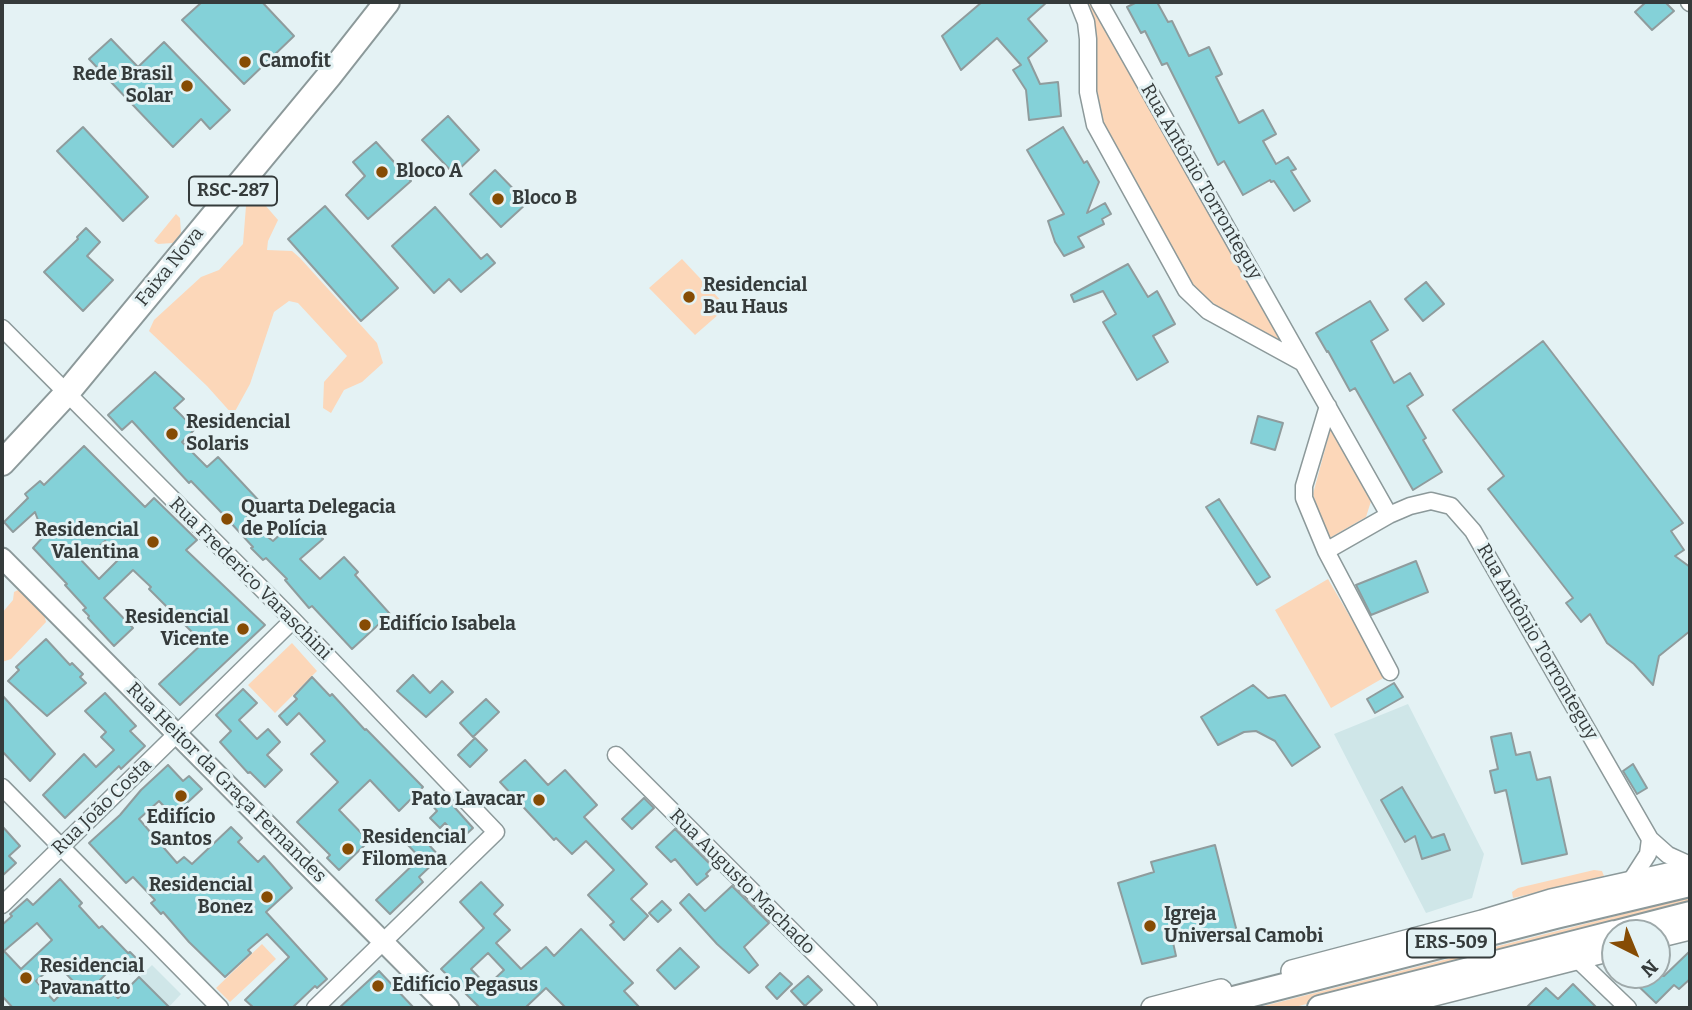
<!DOCTYPE html>
<meta charset="utf-8">
<style>
body{margin:0}
#map{position:relative;width:1692px;height:1010px;overflow:hidden;background:#e4f2f4;font-family:Bitter,serif}
canvas{display:block}
.frame{position:absolute;inset:0;border:4px solid #353b3b;pointer-events:none}
.north{position:absolute;left:1601px;top:919px;width:70px;height:70px;box-sizing:border-box;background:#e4f2f4;border:2px solid #9ea9aa;border-radius:50%;rotate:137deg;font-size:19px;font-weight:700;line-height:28px;text-align:center;color:#353b3b}
.north::after{content:'';display:block;margin:auto;width:24px;height:32px;background:#864c04;clip-path:polygon(50% 0,100% 100%,50% 72%,0 100%)}
</style>
<div id="map">
<canvas width="1692" height="1010"></canvas>
<div class="frame"></div>
<div class="north">N</div>
</div>
<script>
const c = document.querySelector('canvas').getContext('2d');
c.lineJoin = 'round';
function fillPath(path, color) {
  c.fillStyle = color;
  c.fill(path, 'evenodd');
}
function toPath(rows) {
  const path = new Path2D();
  for (const r of rows) {
    path.moveTo(r[0], r[1]);
    for (let i = 2; i < r.length; i += 2) path.lineTo(r[i], r[i + 1]);
  }
  return path;
}
function strokePath(path, color, width, dash) {
  c.strokeStyle = color;
  c.lineWidth = width;
  c.lineCap = dash ? 'butt' : 'round';
  c.setLineDash(dash || []);
  c.stroke(path);
}
function label(font, color, halo, rows, align = 'center') {
  c.font = font + ' Bitter,serif';
  c.lineWidth = 6;
  c.setLineDash([]);
  c.textBaseline = 'middle';
  c.strokeStyle = halo;
  c.fillStyle = color;
  for (const [text, x, y, turn = 0] of rows) {
    c.save();
    c.translate(x, y);
    c.rotate((+turn || 0) * Math.PI / 180);
    c.textAlign = isNaN(turn) ? turn : align;
    if (halo) c.strokeText(text, 0, 0);
    c.fillText(text, 0, 0);
    c.restore();
  }
}
const built = toPath([
 [1408,704,1484,854,1472,898,1426,913,1334,734],
 [152,965,181,994,168,1008,119,1008,113,1003]
]);
const green = toPath([
 [1086,2,1094,2,1287,346,1229,315,1200,293,1188,278,1103,129,1095,99,1096,34],
 [259,198,278,220,268,241,267,250,292,251,300,258,377,343,383,363,362,382,344,390,331,413,323,408,324,382,347,356,298,303,289,301,274,312,250,384,233,415,207,386,149,331,154,320,201,277,219,270,243,244,246,206],
 [176,214,180,218,181,233,173,243,158,244,154,241],
 [682,259,727,307,695,335,649,288],
 [1331,427,1372,498,1366,517,1328,539,1313,494],
 [1328,579,1385,677,1331,708,1275,610],
 [18,590,24,593,44,614,46,622,11,659,2,662,2,613,13,600,14,592],
 [292,643,317,671,275,713,248,685],
 [1594,870,1602,871,1604,876,1513,898,1512,892,1518,888],
 [1690,897,1690,906,1291,1008,1256,1008],
 [262,944,276,959,230,1002,216,988]
]);
const building = toPath([
 [202,2,262,2,294,36,244,84,182,20,202,2],
 [982,2,1047,2,1028,19,1047,41,1028,58,1040,84,1058,82,1061,116,1029,120,1026,90,1013,70,1021,65,997,38,961,70,942,36,982,2],
 [1137,2,1157,2,1168,22,1172,21,1189,56,1209,47,1222,74,1216,77,1239,123,1263,110,1276,134,1263,141,1276,164,1288,157,1296,169,1291,171,1310,201,1294,211,1274,181,1271,182,1270,180,1243,195,1224,161,1218,165,1167,63,1162,65,1145,31,1141,33,1127,7,1137,2],
 [1646,2,1665,2,1674,11,1652,30,1635,12,1646,2],
 [111,39,138,67,164,42,230,110,210,129,201,119,173,147,89,59,111,39],
 [448,116,479,150,454,174,422,140,448,116],
 [83,127,148,197,123,221,57,151,83,127],
 [1063,127,1084,163,1087,161,1099,182,1087,213,1105,203,1111,214,1102,219,1104,224,1078,237,1084,247,1064,256,1055,242,1048,221,1064,214,1027,150,1063,127],
 [376,142,411,181,368,219,346,195,365,176,353,162,376,142],
 [495,170,527,203,501,227,470,194,495,170],
 [325,206,398,288,361,321,288,239,325,206],
 [435,207,481,259,487,254,495,263,461,292,449,279,434,293,392,246,435,207],
 [86,228,100,242,87,256,113,280,83,311,44,272,78,239,77,237,86,228],
 [1128,264,1148,297,1157,291,1175,324,1153,336,1168,362,1137,380,1103,322,1116,314,1103,291,1074,302,1071,295,1128,264],
 [1426,282,1444,304,1423,321,1405,299,1426,282],
 [1370,301,1388,330,1371,341,1394,383,1410,373,1423,395,1407,406,1426,438,1423,440,1442,472,1413,490,1355,388,1350,391,1328,351,1327,352,1316,333,1370,301],
 [1543,341,1683,523,1671,531,1684,550,1675,556,1690,567,1690,631,1659,656,1653,685,1634,664,1607,643,1590,614,1581,622,1566,603,1573,598,1488,489,1504,476,1453,410,1543,341],
 [155,372,184,399,174,408,195,429,182,442,207,467,218,457,261,503,247,516,265,535,273,541,288,527,296,535,309,524,323,539,300,559,320,579,344,557,358,572,355,575,390,614,352,649,312,606,309,608,285,580,287,579,266,558,263,560,251,548,253,547,219,510,191,481,189,483,177,470,132,421,122,430,108,415,155,372],
 [1258,416,1283,423,1275,450,1251,443,1258,416],
 [84,446,145,507,154,498,197,540,186,550,265,625,180,705,159,684,203,643,149,589,151,587,133,570,104,598,133,628,114,646,88,618,89,616,83,610,86,608,65,585,67,584,33,548,44,536,35,512,13,532,4,522,28,498,25,494,40,481,44,485,84,446],
 [105,541,121,557,99,579,82,561,105,541],
 [1219,499,1270,577,1257,585,1206,507,1219,499],
 [1416,561,1428,592,1371,615,1356,585,1416,561],
 [46,639,70,665,72,663,83,674,80,677,86,683,47,716,8,681,19,670,16,667,46,639],
 [413,675,430,693,442,681,453,692,426,717,397,691,413,675],
 [312,677,330,696,332,694,365,730,366,729,423,787,399,811,370,780,339,810,369,841,339,870,327,858,330,855,297,822,338,782,311,754,325,741,299,713,287,725,279,716,297,699,294,696,312,677],
 [1394,683,1403,697,1375,713,1367,699,1394,683],
 [1253,685,1268,698,1285,695,1320,747,1292,766,1275,741,1256,731,1244,732,1218,745,1201,717,1253,685],
 [243,689,257,703,239,720,257,739,268,729,280,742,267,755,282,770,265,787,250,772,248,773,220,742,231,731,216,715,243,689],
 [105,693,136,726,130,731,145,746,121,769,119,766,65,818,43,795,84,754,96,767,114,750,101,737,106,732,85,711,105,693],
 [2,695,55,754,30,781,2,751,2,695],
 [486,699,499,712,473,737,460,723,486,699],
 [1511,733,1516,755,1530,752,1537,780,1550,777,1567,854,1522,864,1506,790,1495,793,1490,771,1498,769,1491,737,1511,733],
 [475,738,487,750,470,767,458,755,475,738],
 [525,760,548,785,565,770,597,805,584,817,647,884,631,899,648,916,624,940,610,925,614,922,588,895,614,870,586,841,572,854,556,838,554,840,500,782,525,760],
 [1633,764,1647,788,1637,794,1623,771,1633,764],
 [168,765,183,781,189,776,202,789,173,816,159,801,139,819,177,863,184,857,192,864,231,827,242,838,238,842,258,862,264,856,292,888,266,912,327,979,317,988,315,986,292,1008,254,1008,245,1000,289,957,267,934,248,950,251,953,225,977,189,942,163,912,161,914,151,903,155,900,133,877,126,883,89,843,120,815,141,790,168,765],
 [1402,787,1432,838,1444,834,1450,850,1422,859,1415,836,1405,842,1381,800,1402,787],
 [435,790,446,802,448,800,473,828,460,840,445,823,440,828,430,818,437,811,426,798,435,790],
 [644,798,654,808,632,829,622,819,644,798],
 [2,826,20,846,9,856,16,863,2,876,2,826],
 [675,829,713,867,706,874,708,876,697,885,675,859,671,862,656,847,675,829],
 [419,834,440,857,419,877,423,882,390,914,376,900,420,858,408,845,419,834],
 [1215,845,1238,936,1211,943,1207,930,1172,938,1176,956,1142,964,1118,883,1154,872,1151,862,1215,845],
 [60,879,82,903,79,906,99,928,102,926,128,953,130,952,141,963,130,974,118,962,100,980,118,998,139,977,170,1008,13,1008,2,996,2,925,12,916,10,914,27,899,33,905,60,879],
 [37,923,52,940,21,969,4,951,37,923],
 [56,963,73,981,54,1001,36,981,56,963],
 [481,882,503,905,494,914,510,930,496,943,521,969,546,947,554,956,581,929,633,983,624,991,640,1008,566,1008,546,988,525,1008,480,1008,441,969,484,928,460,902,481,882],
 [488,953,504,970,487,986,471,969,488,953],
 [732,886,769,923,744,947,758,965,749,973,717,944,680,903,689,894,705,911,732,886],
 [662,901,671,910,658,922,649,913,662,901],
 [680,948,699,967,675,989,657,970,680,948],
 [1690,951,1690,979,1679,989,1674,985,1656,1003,1633,981,1639,975,1664,976,1690,951],
 [379,971,414,1008,339,1008,379,971],
 [780,973,792,984,777,999,766,987,780,973],
 [808,976,822,990,805,1006,791,991,808,976],
 [1573,984,1597,1008,1526,1008,1546,988,1558,999,1573,984]
]);
const minor = toPath([
 [1078,2,1086,22,1088,39,1088,92,1095,125,1186,290,1208,311,1303,363],
 [1099,2,1389,515],
 [1689,2,1690,3],
 [2,328,293,620,496,832,315,1008],
 [1328,406,1304,486,1304,498,1326,551,1390,672],
 [1326,551,1389,515,1410,506,1431,501,1451,506,1473,531,1650,839,1668,855,1690,865],
 [616,755,869,1008],
 [2,787,220,1008],
 [1630,882,1648,854,1650,839],
 [2,905,293,620],
 [1577,959,1628,1008]
]);
const tertiary = toPath([
 [2,558,449,1008]
]);
const secondary = toPath([
 [1657,937,1690,929],
 [1292,971,1482,921,1551,900,1690,869],
 [1152,1008,1221,990],
 [1383,1008,1615,949]
]);
const trunk = toPath([
 [2,463,66,394,329,76,387,2],
 [1616,933,1690,914],
 [1198,1008,1556,916,1690,884],
 [1320,1008,1615,933]
]);
const markers = [
 [245,62,7,"#864c04"],
 [187,86,7,"#864c04"],
 [382,172,7,"#864c04"],
 [498,199,7,"#864c04"],
 [689,297,7,"#864c04"],
 [172,434,7,"#864c04"],
 [227,519,7,"#864c04"],
 [153,542,7,"#864c04"],
 [365,625,7,"#864c04"],
 [243,629,7,"#864c04"],
 [181,796,7,"#864c04"],
 [539,800,7,"#864c04"],
 [348,849,7,"#864c04"],
 [267,897,7,"#864c04"],
 [1150,926,7,"#864c04"],
 [26,978,7,"#864c04"],
 [378,986,7,"#864c04"]
];
const shields = [
 [233,191,88],
 [1451,943,88]
];
const shieldNames = [
 ["RSC-287",233,191],
 ["ERS-509",1451,943]
];
const poiNames = [
 ["Camofit",259,62],
 ["Rede Brasil",173,75,"right"],
 ["Solar",173,97,"right"],
 ["Bloco A",396,172],
 ["Bloco B",512,199],
 ["Residencial",703,286],
 ["Bau Haus",703,308],
 ["Residencial",186,423],
 ["Solaris",186,445],
 ["Quarta Delegacia",241,508],
 ["de Polícia",241,530],
 ["Residencial",139,531,"right"],
 ["Valentina",139,553,"right"],
 ["Residencial",229,618,"right"],
 ["Vicente",229,640,"right"],
 ["Edifício Isabela",379,625],
 ["Pato Lavacar",525,800,"right"],
 ["Edifício",181,818,"center"],
 ["Santos",181,840,"center"],
 ["Residencial",362,838],
 ["Filomena",362,860],
 ["Residencial",253,886,"right"],
 ["Bonez",253,908,"right"],
 ["Igreja",1164,915],
 ["Universal Camobi",1164,937],
 ["Residencial",40,967],
 ["Pavanatto",40,989],
 ["Edifício Pegasus",392,986]
];
const streetNames = [
 ["Rua Antônio Torronteguy",1201,182,60],
 ["Faixa Nova",170,267,-51],
 ["Rua Frederico Varaschini",250,579,45],
 ["Rua Antônio Torronteguy",1537,642,60],
 ["Rua Heitor da Graça Fernandes",226,783,45],
 ["Rua João Costa",102,807,-44],
 ["Rua Augusto Machado",742,882,45]
];
fillPath(built, '#cfe6e8');
fillPath(green, '#fcd7b9');
fillPath(building, '#84d1d8');
strokePath(building, '#8f9c9d', 2);
strokePath(minor, '#8c999a', 19);
strokePath(tertiary, '#8c999a', 23);
strokePath(secondary, '#8c999a', 24);
strokePath(trunk, '#8c999a', 28);
strokePath(minor, '#fff', 16);
strokePath(tertiary, '#fff', 19);
strokePath(secondary, '#fff', 21);
strokePath(trunk, '#fff', 24);
for (const [x, y, r, color] of markers) {
  const dot = new Path2D();
  dot.arc(x, y, r, 0, 2 * Math.PI);
  c.fillStyle = color;
  c.fill(dot);
  strokePath(dot, '#e4f2f4', 2.5);
}
for (const [x, y, w] of shields) {
  const box = new Path2D();
  box.roundRect(x - w / 2, y - 14.5, w, 29, 5);
  c.fillStyle = '#e4f2f4';
  c.fill(box);
  strokePath(box, '#353b3b', 2);
}
label('bold 18px', '#353b3b', null, shieldNames);
label('bold 19px', '#353b3b', '#e4f2f4', poiNames, 'left');
label('19px', '#353b3b', '#e4f2f4', streetNames);
</script>
